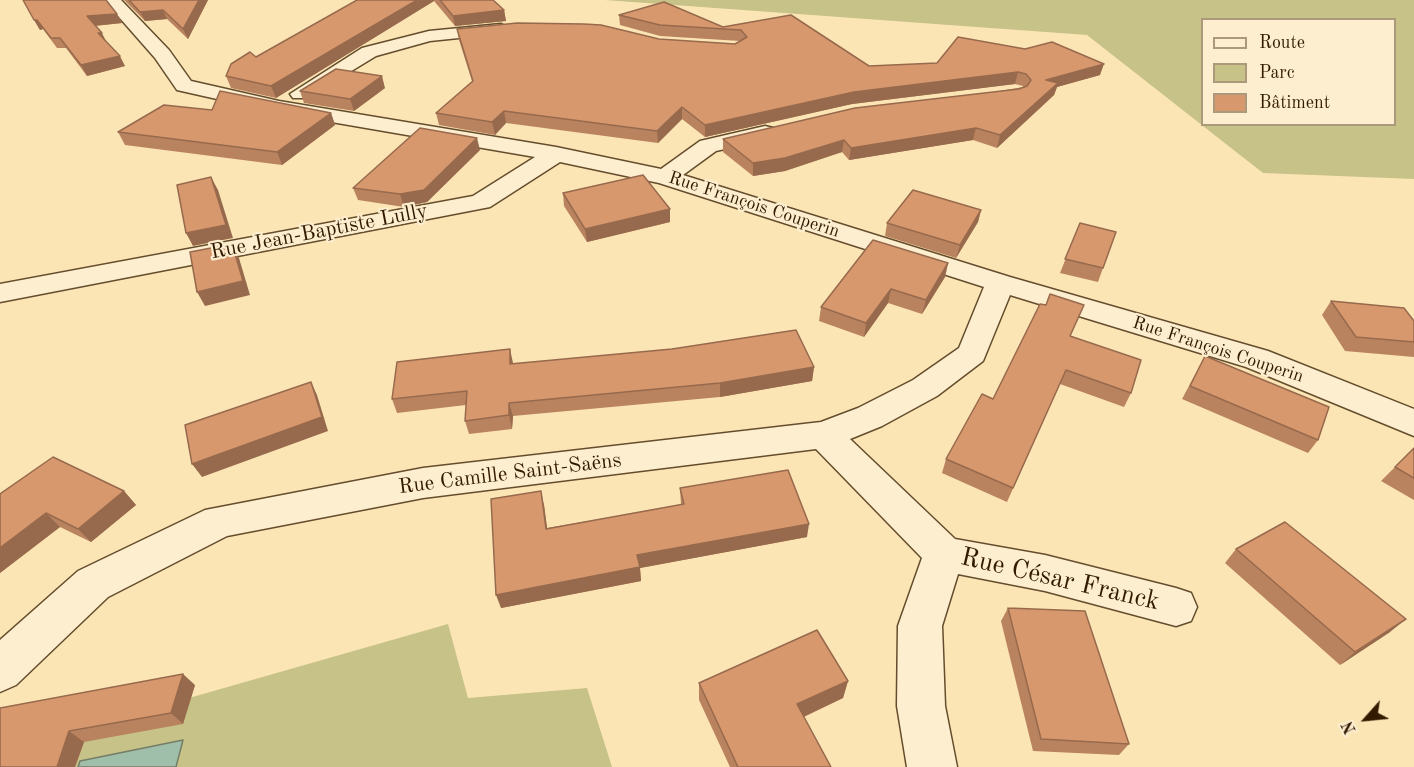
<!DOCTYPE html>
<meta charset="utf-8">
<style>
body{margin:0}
#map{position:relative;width:1414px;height:767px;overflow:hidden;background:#fce5b5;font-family:"Old Standard TT",serif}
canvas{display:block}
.legend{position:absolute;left:1201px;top:18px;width:195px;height:108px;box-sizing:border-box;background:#fdeecf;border:2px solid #ac997c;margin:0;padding:8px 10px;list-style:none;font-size:18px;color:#321a00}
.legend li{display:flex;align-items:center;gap:12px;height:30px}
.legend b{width:30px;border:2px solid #ac997c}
.north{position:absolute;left:1336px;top:689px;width:60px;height:60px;-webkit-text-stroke:4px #fdeecf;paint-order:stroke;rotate:243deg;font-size:16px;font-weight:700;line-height:24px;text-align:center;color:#321a00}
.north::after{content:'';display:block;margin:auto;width:21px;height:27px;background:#321a00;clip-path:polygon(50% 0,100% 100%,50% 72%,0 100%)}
</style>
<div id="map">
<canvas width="1414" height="767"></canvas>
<ul class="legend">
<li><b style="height:8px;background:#fdeecf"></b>Route</li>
<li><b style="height:16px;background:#c7c288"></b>Parc</li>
<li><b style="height:16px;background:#d8986e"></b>Bâtiment</li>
</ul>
<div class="north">N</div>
</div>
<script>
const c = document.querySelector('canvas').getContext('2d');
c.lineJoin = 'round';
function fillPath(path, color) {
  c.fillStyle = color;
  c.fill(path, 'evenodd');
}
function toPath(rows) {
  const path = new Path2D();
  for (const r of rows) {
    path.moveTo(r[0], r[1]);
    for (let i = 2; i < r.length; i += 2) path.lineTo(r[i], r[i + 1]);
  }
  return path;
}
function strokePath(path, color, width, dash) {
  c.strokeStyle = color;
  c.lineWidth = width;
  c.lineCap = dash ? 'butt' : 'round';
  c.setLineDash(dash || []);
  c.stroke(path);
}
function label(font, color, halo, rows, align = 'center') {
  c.font = font + ' "Old Standard TT",serif';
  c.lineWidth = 4.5;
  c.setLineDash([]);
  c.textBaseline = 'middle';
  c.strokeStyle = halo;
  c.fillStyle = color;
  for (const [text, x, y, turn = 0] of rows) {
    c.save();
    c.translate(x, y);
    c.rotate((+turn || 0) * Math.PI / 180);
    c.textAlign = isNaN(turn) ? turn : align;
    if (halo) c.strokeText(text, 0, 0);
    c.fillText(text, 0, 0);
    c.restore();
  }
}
const green = toPath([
 [605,0,1414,0,1414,179,1263,173,1087,35],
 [1202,20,1394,20,1394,124,1202,124],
 [448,624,468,698,587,688,612,767,0,767,0,752]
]);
const water = toPath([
 [183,740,176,767,78,767,80,761,183,740]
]);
const minor = toPath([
 [104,0,121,0,169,50,191,81,279,101,556,147,661,169,700,141,765,126,773,128,776,133,773,138,716,151,683,175,1010,277,1268,351,1414,409,1414,436,1246,367,1010,295,983,361,937,396,882,426,850,439,955,539,1045,555,1176,588,1191,593,1197,607,1191,621,1176,626,1045,591,958,574,942,626,945,706,957,767,907,767,897,706,898,626,922,558,816,449,423,498,227,536,108,597,16,685,0,692,0,640,78,571,205,510,423,468,821,422,858,408,913,380,959,348,984,287,659,183,560,162,490,207,0,302,0,284,473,196,535,157,279,113,177,90,155,58,104,0],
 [501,24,510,29,507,33,430,41,376,56,307,98,293,98,290,94,362,48,429,31,501,24]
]);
const wall = toPath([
 [23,0,117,14,122,23,95,26,107,43,125,66,87,76,66,48,57,48,43,29,40,30],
 [124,0,208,0,188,39,167,19,145,21],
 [357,0,493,0,504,10,506,21,455,26,434,1,276,98,231,88,226,76,256,57],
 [619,15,723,27,791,15,869,66,1100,75,1057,87,1054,95,997,148,973,140,849,160,842,152,785,171,753,176,723,152,723,139,1023,87,1023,86,1015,84,852,104,705,137,682,119,658,143,506,123,495,135,439,125,436,113,472,81,459,40,457,29,735,44,740,41,660,36,620,25],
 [385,88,354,111,304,103,300,91],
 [212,110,331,113,335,125,282,165,125,145,118,132],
 [480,150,427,202,404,207,358,200,353,188],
 [563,193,670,209,670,222,587,242,564,206],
 [981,210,978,222,956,258,885,236,887,223],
 [1080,223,1103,268,1098,282,1060,273],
 [948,263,945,277,922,314,888,303,864,337,819,321,821,307],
 [1331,301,1414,321,1414,357,1345,351,1322,315],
 [1070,336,1131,393,1124,407,1060,384,1007,502,942,473,946,459,993,399],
 [1205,356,1318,440,1308,453,1182,399],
 [513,363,814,367,812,381,720,397,513,416,512,429,469,434,465,421,466,405,397,413,392,399],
 [1414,448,1414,500,1381,481],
 [680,488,807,537,640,568,641,581,501,608,544,505,547,528,681,505],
 [124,491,136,505,91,542,60,527,0,573,0,494],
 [1236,549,1390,632,1340,665,1225,563],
 [1008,608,1129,744,1119,755,1033,751,1001,621],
 [848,681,843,698,804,717,831,767,730,767,699,700,699,683],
 [195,685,183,724,84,742,75,767,0,767,0,708]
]);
const shadedWall = toPath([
 [199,0,208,0,188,39,183,29],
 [417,0,434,0,434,1,276,98,271,86],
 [163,10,167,19,145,21,140,12],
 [504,10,506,21,455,26,453,16],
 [117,14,122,23,92,26,87,16],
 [34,20,37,20,43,29,40,30],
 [98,33,102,33,107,43],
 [120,56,125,66,87,76,81,65],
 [1104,64,1100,75,1057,87,1054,95,997,148,1000,135,1046,80],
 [1018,72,1015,84,852,104,705,137,705,125,854,92],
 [382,76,385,88,354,111,350,99],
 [682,107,682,119,658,143,657,131],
 [504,111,506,123,495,135,492,122],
 [331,113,335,125,282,165,277,152],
 [976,128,973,140,849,160,851,148],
 [477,138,480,150,427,202,404,207,400,194],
 [844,140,842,152,785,171,753,176,753,163],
 [211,177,218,190,233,238,193,246,186,233],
 [670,209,670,222,587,242,585,229],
 [981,210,978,222,956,258,960,245],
 [232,244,239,258,250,295,205,306,197,292],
 [948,263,945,277,922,314,926,300],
 [891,289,888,303,864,337,866,323],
 [510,349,513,363,510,364],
 [814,367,812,381,720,397,720,383],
 [311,382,317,395,328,431,202,477,192,464],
 [509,403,513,416,512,429,509,415],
 [124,491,136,505,91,542,78,529],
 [541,491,544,505,549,542,546,529],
 [46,513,60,527,0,573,0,548],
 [809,524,807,537,640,568,641,581,501,608,496,595,637,555],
 [1406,619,1390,632,1340,665,1355,652],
 [183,674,195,685,183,724,171,713],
 [848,681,843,698,794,721,797,704],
 [69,731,84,742,75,767,57,767]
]);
const building = toPath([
 [23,0,106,0,117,14,87,16,102,33,98,33,120,56,81,65,60,38,51,38,37,20,34,20,23,0],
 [129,0,199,0,183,29,163,10,140,12,129,0],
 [357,0,417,0,271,86,226,76,231,64,250,52,256,57,357,0],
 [440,0,493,0,504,10,453,16,440,0],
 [664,2,723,27,791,15,869,66,937,63,958,37,1025,49,1052,42,1104,64,1046,80,1058,83,1000,135,976,128,851,148,844,140,785,158,753,163,723,139,855,108,1019,89,1027,86,1031,80,1026,74,1018,72,854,92,705,125,682,107,657,131,504,111,492,122,436,113,473,81,457,29,517,23,584,24,601,25,659,39,735,44,747,37,741,30,660,25,619,15,664,2],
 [336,69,382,76,350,99,300,91,336,69],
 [220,91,331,113,277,152,118,132,164,105,212,110,220,91],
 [420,128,477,138,424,190,400,194,353,188,420,128],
 [643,175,670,209,585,229,563,193,643,175],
 [211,177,226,225,186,233,177,185,211,177],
 [913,190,981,210,960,245,887,223,913,190],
 [1080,223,1116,232,1103,268,1065,259,1080,223],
 [873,240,948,263,926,300,891,289,866,323,821,307,873,240],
 [232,244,243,281,197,292,190,252,232,244],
 [1050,294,1084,305,1070,336,1141,360,1131,393,1066,370,1013,488,946,459,982,394,993,399,1040,304,1046,305,1050,294],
 [1331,301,1404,308,1414,321,1414,342,1356,337,1331,301],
 [796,330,814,367,720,383,509,403,509,415,465,421,467,391,392,399,397,362,510,349,510,364,672,349,796,330],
 [1205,356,1329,407,1318,440,1190,386,1205,356],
 [311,382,322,417,192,464,185,425,311,382],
 [1414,448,1414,478,1395,467,1414,448],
 [53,457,124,491,78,529,46,513,0,548,0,494,53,457],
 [788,470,809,524,637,555,640,567,496,595,491,499,541,491,546,529,684,504,680,488,788,470],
 [1285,522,1406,619,1355,652,1236,549,1285,522],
 [1008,608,1085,611,1129,744,1041,739,1008,608],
 [817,630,848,681,797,704,831,767,738,767,699,683,817,630],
 [183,674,171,713,69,731,57,767,0,767,0,708,183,674]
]);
const farStreetnames = [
 ["Rue François Couperin",754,205,18],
 ["Rue François Couperin",1218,350,18]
];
const streetNames = [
 ["Rue Jean-Baptiste Lully",319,232,-11],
 ["Rue Camille Saint-Saëns",510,474,-7]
];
const nearStreetnames = [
 ["Rue César Franck",1060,580,13]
];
fillPath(green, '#c7c288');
fillPath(water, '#a0bfaa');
strokePath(water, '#747d66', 1.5);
strokePath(minor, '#644d2d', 3);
fillPath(minor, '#fdeecf');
fillPath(wall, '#ba835f');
fillPath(shadedWall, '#976a4d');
fillPath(building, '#d8986e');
strokePath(building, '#976a4d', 1.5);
label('18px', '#321a00', '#fdeecf', farStreetnames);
label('21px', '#321a00', '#fdeecf', streetNames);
label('26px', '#321a00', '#fdeecf', nearStreetnames);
</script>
